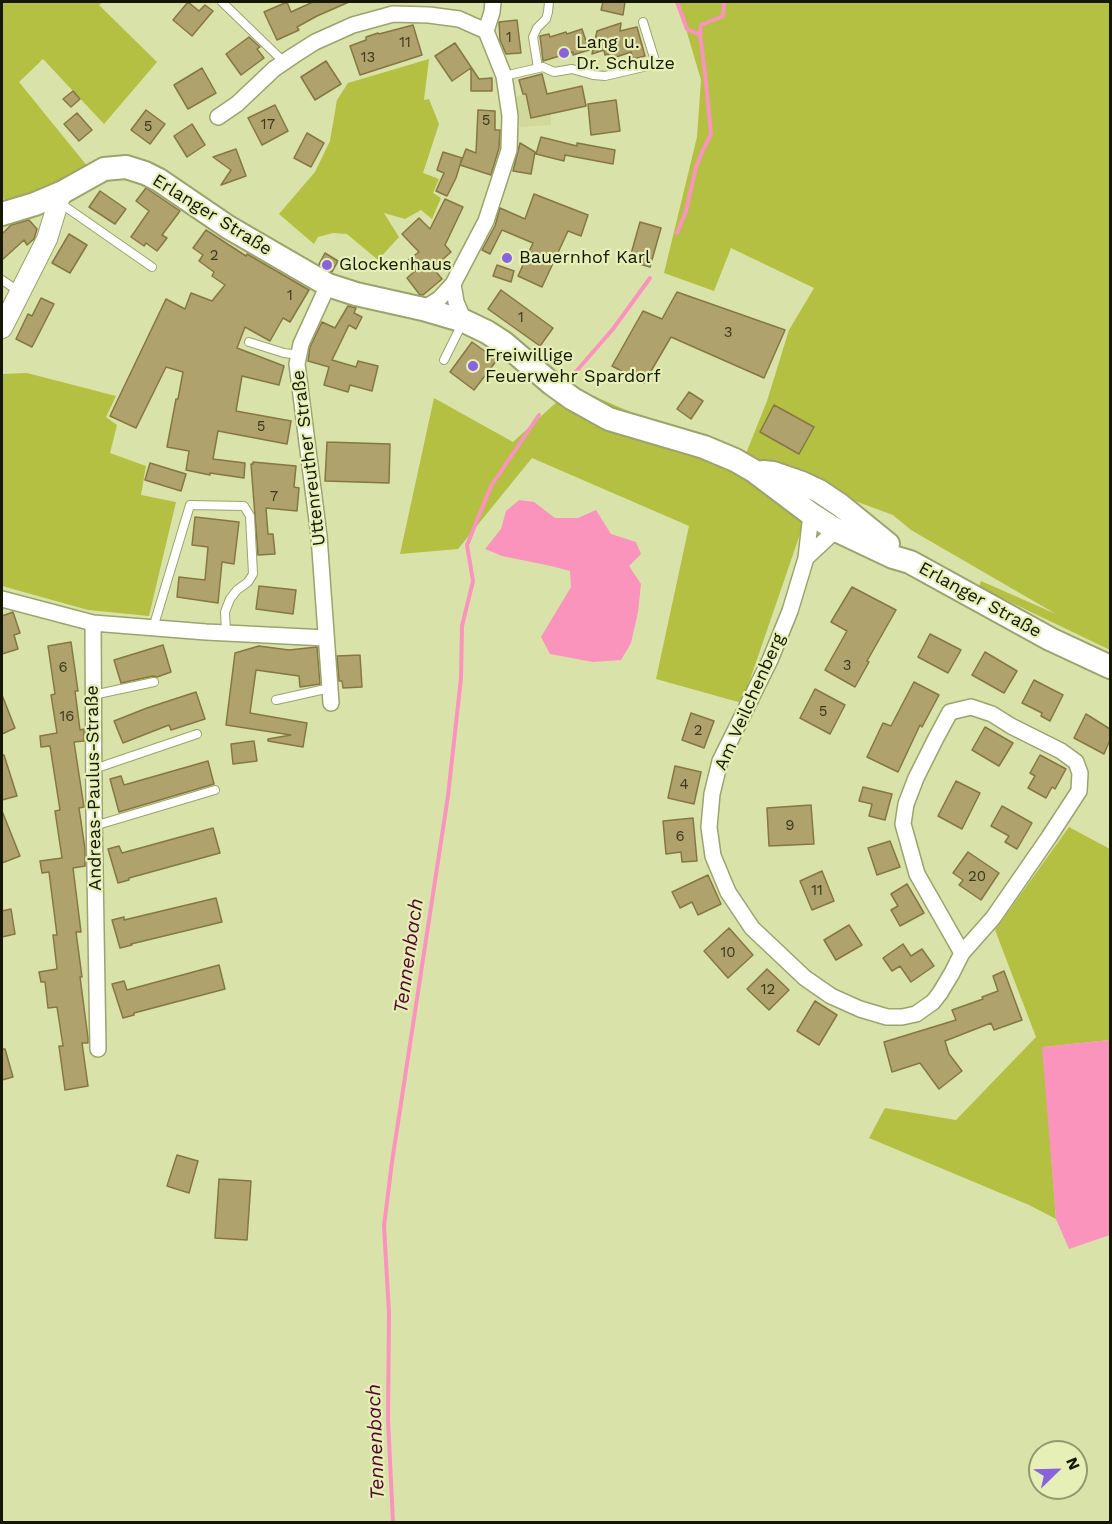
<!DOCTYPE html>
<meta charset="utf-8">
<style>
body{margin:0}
#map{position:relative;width:1112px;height:1524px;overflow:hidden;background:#d9e2a9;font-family:"Work Sans",sans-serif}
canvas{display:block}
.frame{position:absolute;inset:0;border:3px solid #151703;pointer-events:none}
.north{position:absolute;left:1028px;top:1440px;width:60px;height:60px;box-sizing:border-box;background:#e6efb6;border:2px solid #92996e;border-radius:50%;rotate:67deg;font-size:16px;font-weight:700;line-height:24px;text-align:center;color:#151703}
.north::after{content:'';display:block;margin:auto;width:21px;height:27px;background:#8962dd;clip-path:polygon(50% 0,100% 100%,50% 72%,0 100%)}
</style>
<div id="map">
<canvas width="1112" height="1524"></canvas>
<div class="frame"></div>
<div class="north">N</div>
</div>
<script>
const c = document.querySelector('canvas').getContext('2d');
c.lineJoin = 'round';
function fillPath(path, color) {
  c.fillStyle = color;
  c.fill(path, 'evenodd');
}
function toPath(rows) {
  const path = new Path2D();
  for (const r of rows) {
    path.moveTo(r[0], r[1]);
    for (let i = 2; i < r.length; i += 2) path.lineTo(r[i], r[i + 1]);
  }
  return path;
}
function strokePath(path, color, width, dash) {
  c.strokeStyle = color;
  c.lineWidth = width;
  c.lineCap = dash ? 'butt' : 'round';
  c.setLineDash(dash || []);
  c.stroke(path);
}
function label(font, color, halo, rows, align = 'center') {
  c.font = font + ' "Work Sans",sans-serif';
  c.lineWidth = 4.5;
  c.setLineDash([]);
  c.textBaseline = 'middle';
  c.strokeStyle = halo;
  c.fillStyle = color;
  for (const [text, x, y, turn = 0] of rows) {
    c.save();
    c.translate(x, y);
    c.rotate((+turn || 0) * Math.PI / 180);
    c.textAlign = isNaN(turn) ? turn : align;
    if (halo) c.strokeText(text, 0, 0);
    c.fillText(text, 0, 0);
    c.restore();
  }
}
const built = toPath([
 [545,89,551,113,551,125,520,127,517,96]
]);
const green = toPath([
 [2,2,102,2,99,5,157,62,104,124,43,59,19,82,88,167,61,184,7,206,2,196],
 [678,2,1110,2,1110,650,979,587,981,581,1056,614,911,530,893,515,817,487,819,504,815,508,810,505,742,703,656,679,689,526,532,458,458,549,400,554,434,398,513,442,573,387,743,461,767,401,789,330,814,288,731,248,714,291,664,273,697,137,701,80],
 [429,59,424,100,429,99,439,124,423,173,439,179,433,193,441,198,432,219,421,210,405,219,384,213,399,237,378,260,347,234,333,233,318,237,314,244,279,214,315,172,330,141,337,100,348,83],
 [27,373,116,396,106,417,117,425,110,453,146,466,141,495,176,502,149,616,88,610,2,586,2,374],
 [1069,827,1110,849,1110,1040,1043,1047,1056,1219,1029,1205,869,1138,885,1108,956,1120,1036,1037,995,930]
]);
const water = toPath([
 [519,500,534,502,555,518,578,518,596,510,611,534,636,542,641,554,629,566,641,584,638,612,631,643,621,660,593,662,550,654,541,637,571,587,570,571,551,566,502,556,485,549,501,529,506,511],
 [1110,1040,1110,1235,1069,1249,1056,1219,1042,1047]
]);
const stream = toPath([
 [677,2,687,29,700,35],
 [677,233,686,211,696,167,703,150,711,134,705,73,700,35,701,25,723,16,724,2],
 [573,375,613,329,650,278],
 [393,1522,388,1420,389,1313,384,1226,392,1162,448,796,461,678,462,626,473,581,467,545,491,486,539,415]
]);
const building = toPath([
 [188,2,199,11,205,5,213,11,192,36,173,20,188,2],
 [287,2,291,12,313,2,349,2,317,16,297,27,299,30,277,40,264,12,287,2],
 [603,2,625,2,623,15,601,10,603,2],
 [517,20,521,53,506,54,500,40,499,22,517,20],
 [621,23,620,31,637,27,645,56,633,59,631,52,610,59,608,54,605,55,604,50,592,54,597,31,621,23],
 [413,25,422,55,360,75,350,46,366,40,366,37,378,33,379,34,413,25],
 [582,29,589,50,573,55,573,52,543,61,540,36,549,34,550,37,566,32,567,34,582,29],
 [249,37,260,47,257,49,264,58,241,75,226,54,249,37],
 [455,43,479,79,492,78,492,91,471,91,471,68,452,81,435,56,455,43],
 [326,61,341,84,315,100,301,77,326,61],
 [202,68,216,93,188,109,174,85,202,68],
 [542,74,547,94,582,86,586,106,531,118,526,94,523,94,519,80,542,74],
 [73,91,80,99,71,107,63,99,73,91],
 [616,100,620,131,591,135,588,104,616,100],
 [275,105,288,131,262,145,248,118,275,105],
 [146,110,165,124,150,144,131,130,146,110],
 [478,110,495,111,495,130,500,130,499,148,491,175,460,165,466,149,476,153,478,110],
 [77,113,92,130,79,141,64,124,77,113],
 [192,124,205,145,187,157,174,136,192,124],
 [307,133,324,143,311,167,294,158,307,133],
 [541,137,577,146,577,143,615,150,613,164,565,155,564,161,536,154,541,137],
 [520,143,535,152,531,174,513,171,520,143],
 [236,149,246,176,221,185,231,170,213,157,236,149],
 [443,152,462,158,456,178,447,196,436,191,444,173,437,170,443,152],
 [146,188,180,211,162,235,167,238,157,251,146,243,144,246,131,237,149,211,136,201,146,188],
 [100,191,126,209,115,224,89,207,100,191],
 [534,194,588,215,581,236,568,231,542,287,518,276,533,243,502,230,490,254,482,250,495,226,500,208,525,219,534,194],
 [445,199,463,207,445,245,451,252,433,268,442,279,423,295,420,295,407,278,416,270,408,260,419,252,402,234,419,218,430,229,445,199],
 [29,220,37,229,34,239,27,245,24,240,2,260,2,234,11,225,29,220],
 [640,222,661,228,650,267,629,261,640,222],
 [206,230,246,256,247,254,309,290,290,322,283,318,270,341,245,327,237,348,284,366,279,385,242,376,236,411,291,421,287,444,218,431,213,459,245,463,244,478,210,473,210,475,186,470,189,451,167,447,176,399,178,399,183,372,166,367,136,428,110,416,166,299,185,309,191,293,212,301,225,285,212,276,214,272,199,261,203,255,193,248,206,230],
 [69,234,87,245,70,273,52,263,69,234],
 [325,253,338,261,332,272,319,264,325,253],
 [497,265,514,271,511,282,493,276,497,265],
 [501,290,553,328,540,346,488,309,501,290],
 [677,292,785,330,764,378,671,337,644,383,612,366,643,311,662,319,677,292],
 [41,298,54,304,32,347,16,339,28,314,32,316,41,298],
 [348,306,356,308,354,313,362,317,356,329,349,325,332,360,356,367,358,361,378,366,372,391,350,385,348,392,324,385,329,367,308,361,310,347,322,322,335,328,348,306],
 [472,342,497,360,474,390,450,372,472,342],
 [689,392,703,401,691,419,677,409,689,392],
 [774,405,814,427,799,454,760,432,774,405],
 [327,442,390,444,389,483,325,481,327,442],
 [253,462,296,466,294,487,299,488,297,511,266,508,268,534,273,534,275,554,258,555,251,464,253,464,253,462],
 [150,463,186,474,181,491,145,480,150,463],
 [195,517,239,522,234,564,222,562,218,603,177,597,179,577,205,580,208,547,192,545,195,517],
 [259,586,296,590,293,614,256,609,259,586],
 [852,587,896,610,867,661,869,662,855,687,825,670,847,631,831,622,852,587],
 [13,612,20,633,14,635,18,649,2,654,2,616,13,612],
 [930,634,961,650,948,673,918,657,930,634],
 [71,642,78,691,75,691,80,730,84,729,84,741,74,742,84,807,79,808,85,849,85,866,73,868,81,932,76,932,82,977,80,977,88,1038,88,1043,82,1043,88,1086,65,1090,59,1046,63,1046,57,1007,48,1008,45,982,41,982,39,972,57,969,53,935,57,935,49,872,42,873,40,861,62,858,55,811,60,810,50,746,41,747,40,736,57,733,51,695,55,694,48,646,71,642],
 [163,645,171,672,157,677,153,676,121,683,114,660,163,645],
 [259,646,289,650,317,647,320,684,300,687,299,676,256,670,250,713,307,723,303,747,268,741,268,739,291,735,226,725,235,653,259,646],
 [985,652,1017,671,1004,693,972,675,985,652],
 [360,655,362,687,343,688,342,681,339,681,337,656,360,655],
 [1034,680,1063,695,1050,721,1041,716,1042,713,1022,703,1034,680],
 [914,682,939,695,922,727,920,725,898,772,867,757,883,723,891,726,914,682],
 [815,689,845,705,830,734,800,718,815,689],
 [196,692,205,719,171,730,169,725,123,743,114,721,147,708,196,692],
 [2,695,15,728,2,734,2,695],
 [691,713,714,721,704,748,682,740,691,713],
 [1086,714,1110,729,1110,740,1104,754,1074,738,1086,714],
 [985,727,1013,743,999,766,972,750,985,727],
 [254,741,257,761,233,764,231,744,254,741],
 [2,755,4,755,17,796,2,800,2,755],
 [1040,755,1066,769,1055,789,1052,787,1046,798,1028,788,1035,776,1030,773,1040,755],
 [208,761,214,784,119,812,110,779,121,776,124,785,208,761],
 [675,766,701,772,694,804,668,798,675,766],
 [956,781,980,793,962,829,938,816,956,781],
 [863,787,892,794,885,820,869,816,872,804,859,801,863,787],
 [811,805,814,844,769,846,767,808,811,805],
 [1002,806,1032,823,1017,849,1005,842,1009,836,991,826,1002,806],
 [2,811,20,856,2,863,2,811],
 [693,818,697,861,682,862,681,852,666,854,663,821,693,818],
 [213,828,220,853,129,878,129,880,118,883,108,849,119,846,122,853,213,828],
 [890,841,900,867,877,875,868,848,890,841],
 [968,852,999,873,981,900,959,885,963,880,953,873,968,852],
 [822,871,834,901,812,910,800,881,822,871],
 [708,875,721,904,698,915,692,902,680,908,672,892,708,875],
 [907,884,924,913,900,926,891,910,898,906,891,894,907,884],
 [216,898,222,922,131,944,132,945,120,948,112,920,124,917,124,920,216,898],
 [11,909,15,934,2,937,2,911,11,909],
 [849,925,862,945,836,960,824,940,849,925],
 [729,928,753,955,728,978,704,951,729,928],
 [903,944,911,956,922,949,934,966,911,982,900,966,892,971,883,958,903,944],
 [219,965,225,989,134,1013,134,1015,123,1018,112,984,124,981,127,990,219,965],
 [767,969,789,990,769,1010,747,989,767,969],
 [1004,971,1022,1020,994,1030,991,1023,945,1041,949,1054,962,1071,939,1089,920,1063,892,1072,884,1042,956,1020,952,1010,983,999,982,997,998,991,993,976,1004,971],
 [815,1001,837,1015,819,1045,797,1031,815,1001],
 [2,1049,5,1049,13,1077,2,1080,2,1049],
 [177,1155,198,1161,189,1193,167,1186,177,1155],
 [219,1179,251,1181,247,1240,215,1238,219,1179]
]);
const service = toPath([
 [222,2,284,62],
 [538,68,533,37,537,28,546,19,548,12,549,2],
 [504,76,543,67,554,72,572,69,593,75,605,76,656,64,643,22],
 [60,203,152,267],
 [2,280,20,292],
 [249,342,284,353,299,355],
 [444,360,462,324],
 [153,628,190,505,244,506,250,516,253,574,248,582,237,590,230,599,225,612,226,633],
 [93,695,154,682],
 [276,700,330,688],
 [94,769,197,734],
 [94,826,215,790]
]);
const minor = toPath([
 [218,117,237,104,274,69,293,56,315,42,353,25,393,14,429,15,459,19,486,31],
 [453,284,456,302,464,321],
 [328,285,301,344,297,364,319,536,331,703],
 [423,309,439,299,453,284,486,221,509,150,510,116,504,76,486,31,492,12,493,2],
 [811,514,806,558,790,611,770,660,720,761,712,794,709,827,713,856,728,892,752,928,805,978,831,996,860,1009,887,1017,902,1017,916,1014,933,1002,940,993,952,973,962,953,993,918,1049,837,1079,791,1080,773,1076,762,1061,751,1011,726,992,714,971,707,950,712,936,738,916,778,906,804,903,824,917,874,962,953],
 [806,558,836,530],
 [2,599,93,623,206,632,326,638],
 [93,623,94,810,98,1049]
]);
const tertiary = toPath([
 [2,328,47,239,61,193]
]);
const secondary = toPath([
 [2,214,35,204,61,193,104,169,126,167,145,173,159,180,228,227,328,285,356,294,423,309,464,321,487,332,504,343,552,384,573,399,609,419,704,447,735,460,754,471,811,514,836,530,893,557,910,562,1050,639,1110,667],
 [763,472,773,473,802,483,819,491,840,505,888,544]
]);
const markers = [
 [564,53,6,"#8962dd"],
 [507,258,6,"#8962dd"],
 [327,265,6,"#8962dd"],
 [473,366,6,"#8962dd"]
];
const numberNames = [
 ["1",509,38],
 ["11",405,43],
 ["13",368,58],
 ["5",486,121],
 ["17",268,125],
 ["5",148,127],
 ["2",214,256],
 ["1",290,296],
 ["1",521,318],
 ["3",728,333],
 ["5",261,427],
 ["7",274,497],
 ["3",847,666],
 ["6",63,668],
 ["5",823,712],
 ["16",67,717],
 ["2",698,731],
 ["4",684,785],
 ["9",790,826],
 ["6",680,837],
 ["20",977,877],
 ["11",817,891],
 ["10",728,953],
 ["12",768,990]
];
const poiNames = [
 ["Lang u.",576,43],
 ["Dr. Schulze",576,64],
 ["Bauernhof Karl",519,258],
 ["Glockenhaus",339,265],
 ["Freiwillige",485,356],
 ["Feuerwehr Spardorf",485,377]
];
const streetNames = [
 ["Erlanger Straße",212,215,32],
 ["Uttenreuther Straße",309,458,-97],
 ["Erlanger Straße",980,600,29],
 ["Am Veilchenberg",750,702,-66],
 ["Andreas-Paulus-Straße",94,788,-91]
];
const waterNames = [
 ["Tennenbach",409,956,-82],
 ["Tennenbach",376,1442,-92]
];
fillPath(built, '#d0d999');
fillPath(green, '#b3c041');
fillPath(water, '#fa94bd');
strokePath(stream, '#fa94bd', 4);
fillPath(building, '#b0a26c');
strokePath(building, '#857742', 1.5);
strokePath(service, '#9ca36d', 10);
strokePath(minor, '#9ca36d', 18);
strokePath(tertiary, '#9ca36d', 22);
strokePath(secondary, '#9ca36d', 26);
strokePath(service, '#fff', 8);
strokePath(minor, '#fff', 15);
strokePath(tertiary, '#fff', 20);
strokePath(secondary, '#fff', 22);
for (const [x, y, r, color] of markers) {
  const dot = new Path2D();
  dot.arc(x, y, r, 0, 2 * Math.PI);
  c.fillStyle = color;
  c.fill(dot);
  strokePath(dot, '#e6efb6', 2);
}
label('15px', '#3c3a1d', null, numberNames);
label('18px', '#151703', '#e6efb6', poiNames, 'left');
label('18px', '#151703', '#e6efb6', streetNames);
label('italic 20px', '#540430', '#e6efb6', waterNames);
</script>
